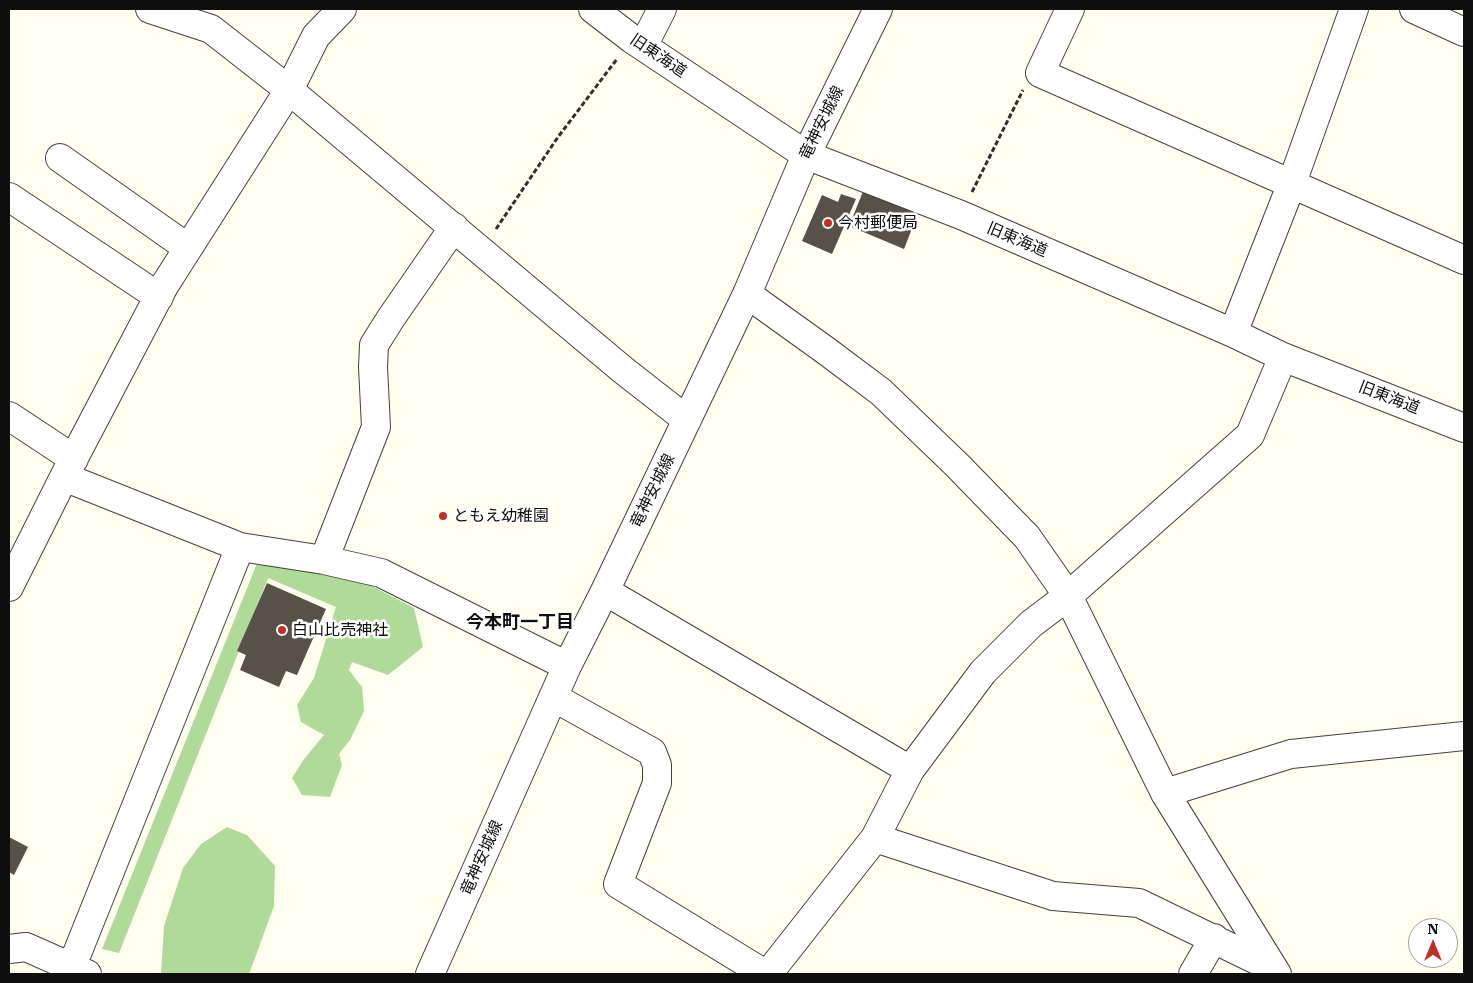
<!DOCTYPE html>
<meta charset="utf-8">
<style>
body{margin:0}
#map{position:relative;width:1473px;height:983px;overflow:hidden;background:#fffeef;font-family:"IBM Plex Serif",serif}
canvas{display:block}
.frame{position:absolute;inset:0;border:10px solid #0e0e0e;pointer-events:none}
.north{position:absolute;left:1408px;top:918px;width:50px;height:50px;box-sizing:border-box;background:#fff;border:1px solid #9f9f9f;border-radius:50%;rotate:0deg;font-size:14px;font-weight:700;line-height:20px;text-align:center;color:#0e0e0e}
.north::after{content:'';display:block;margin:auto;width:18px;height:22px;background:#be2f26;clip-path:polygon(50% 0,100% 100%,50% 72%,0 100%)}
</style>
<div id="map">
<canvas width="1473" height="983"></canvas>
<div class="frame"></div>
<div class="north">N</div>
</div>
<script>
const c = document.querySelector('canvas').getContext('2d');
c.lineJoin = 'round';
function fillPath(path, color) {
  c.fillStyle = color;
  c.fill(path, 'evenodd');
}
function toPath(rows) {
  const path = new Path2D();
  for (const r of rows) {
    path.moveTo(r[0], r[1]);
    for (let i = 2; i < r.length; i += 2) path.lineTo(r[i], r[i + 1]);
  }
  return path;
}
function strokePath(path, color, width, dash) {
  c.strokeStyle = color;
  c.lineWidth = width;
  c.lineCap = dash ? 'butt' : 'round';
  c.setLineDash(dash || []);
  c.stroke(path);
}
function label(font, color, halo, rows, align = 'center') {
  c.font = font + ' "IBM Plex Serif","Noto Sans JP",serif';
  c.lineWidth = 5;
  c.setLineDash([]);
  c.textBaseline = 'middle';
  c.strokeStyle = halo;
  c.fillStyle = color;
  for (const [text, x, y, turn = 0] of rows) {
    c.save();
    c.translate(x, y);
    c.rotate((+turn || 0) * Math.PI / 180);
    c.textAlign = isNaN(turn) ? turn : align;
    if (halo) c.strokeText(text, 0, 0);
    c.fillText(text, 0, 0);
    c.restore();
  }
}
const forest = toPath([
 [258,561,370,585,414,608,423,647,388,675,352,662,349,670,362,687,364,711,350,740,339,754,342,765,330,797,302,795,292,778,304,759,324,735,301,722,297,705,314,678,336,607,268,578,119,953,102,949],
 [227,827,247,835,275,866,274,906,249,974,161,974,164,926,183,868,201,844]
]);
const building = toPath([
 [864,189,919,211,904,249,849,226],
 [841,194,856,199,832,254,802,241,822,195,838,202],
 [267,583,326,609,297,675,286,671,279,687,240,670,246,655,237,651],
 [9,837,28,847,14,875,9,872]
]);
const path = toPath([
 [972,192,1023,90],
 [496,229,558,137,617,59]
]);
const minor = toPath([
 [150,9,211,29,289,90,623,370,687,420],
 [593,9,632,39,806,155,961,215,1233,333,1283,357,1464,428],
 [1070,9,1040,73,1464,260],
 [1414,9,1464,32],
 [643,46,662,9],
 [60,158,188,248],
 [9,197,159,297],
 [747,294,825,350,881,392,957,465,1027,537,1068,596,1165,793,1277,974],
 [1233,333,1292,183,1354,9],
 [9,416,74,459],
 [64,477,240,547,324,560,381,573,567,666],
 [324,560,376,427,373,367,374,345,391,318,454,227],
 [9,587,64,477,164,286,289,90,316,36,342,9],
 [605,591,910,770],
 [553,697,652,752,657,765,657,783,618,884,765,974],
 [1165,793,1291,754,1464,736],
 [875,838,1053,896,1139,903,1273,968],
 [9,949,26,947,87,974],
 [72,966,240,547],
 [430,974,567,666,605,591,747,294,806,155,878,9],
 [768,974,875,838,910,770,983,672,1031,624,1068,596,1250,435,1283,357],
 [1193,974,1214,938]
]);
const markers = [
 [828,223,5,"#be2f26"],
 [443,516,5,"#be2f26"],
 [282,630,5,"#be2f26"]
];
const streetNames = [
 ["旧東海道",658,56,34],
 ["竜神安城線",822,123,-64],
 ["旧東海道",1017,240,23],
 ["旧東海道",1389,398,21],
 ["竜神安城線",653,491,-64],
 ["竜神安城線",482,858,-66]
];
const poiNames = [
 ["今村郵便局",838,223],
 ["ともえ幼稚園",453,516],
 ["白山比売神社",292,630]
];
const neighbourhoodNames = [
 ["今本町一丁目",520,623]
];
fillPath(forest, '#afda98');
fillPath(building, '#57514a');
strokePath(minor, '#414141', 30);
strokePath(path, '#303030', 3, [5, 2.5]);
strokePath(minor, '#fff', 28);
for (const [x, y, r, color] of markers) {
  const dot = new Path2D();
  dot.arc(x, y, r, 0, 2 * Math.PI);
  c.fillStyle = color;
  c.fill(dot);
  strokePath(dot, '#fff', 2);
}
label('16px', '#0e0e0e', '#fff', streetNames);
label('16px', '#0e0e0e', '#fff', poiNames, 'left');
label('bold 18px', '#0e0e0e', '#fff', neighbourhoodNames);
</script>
